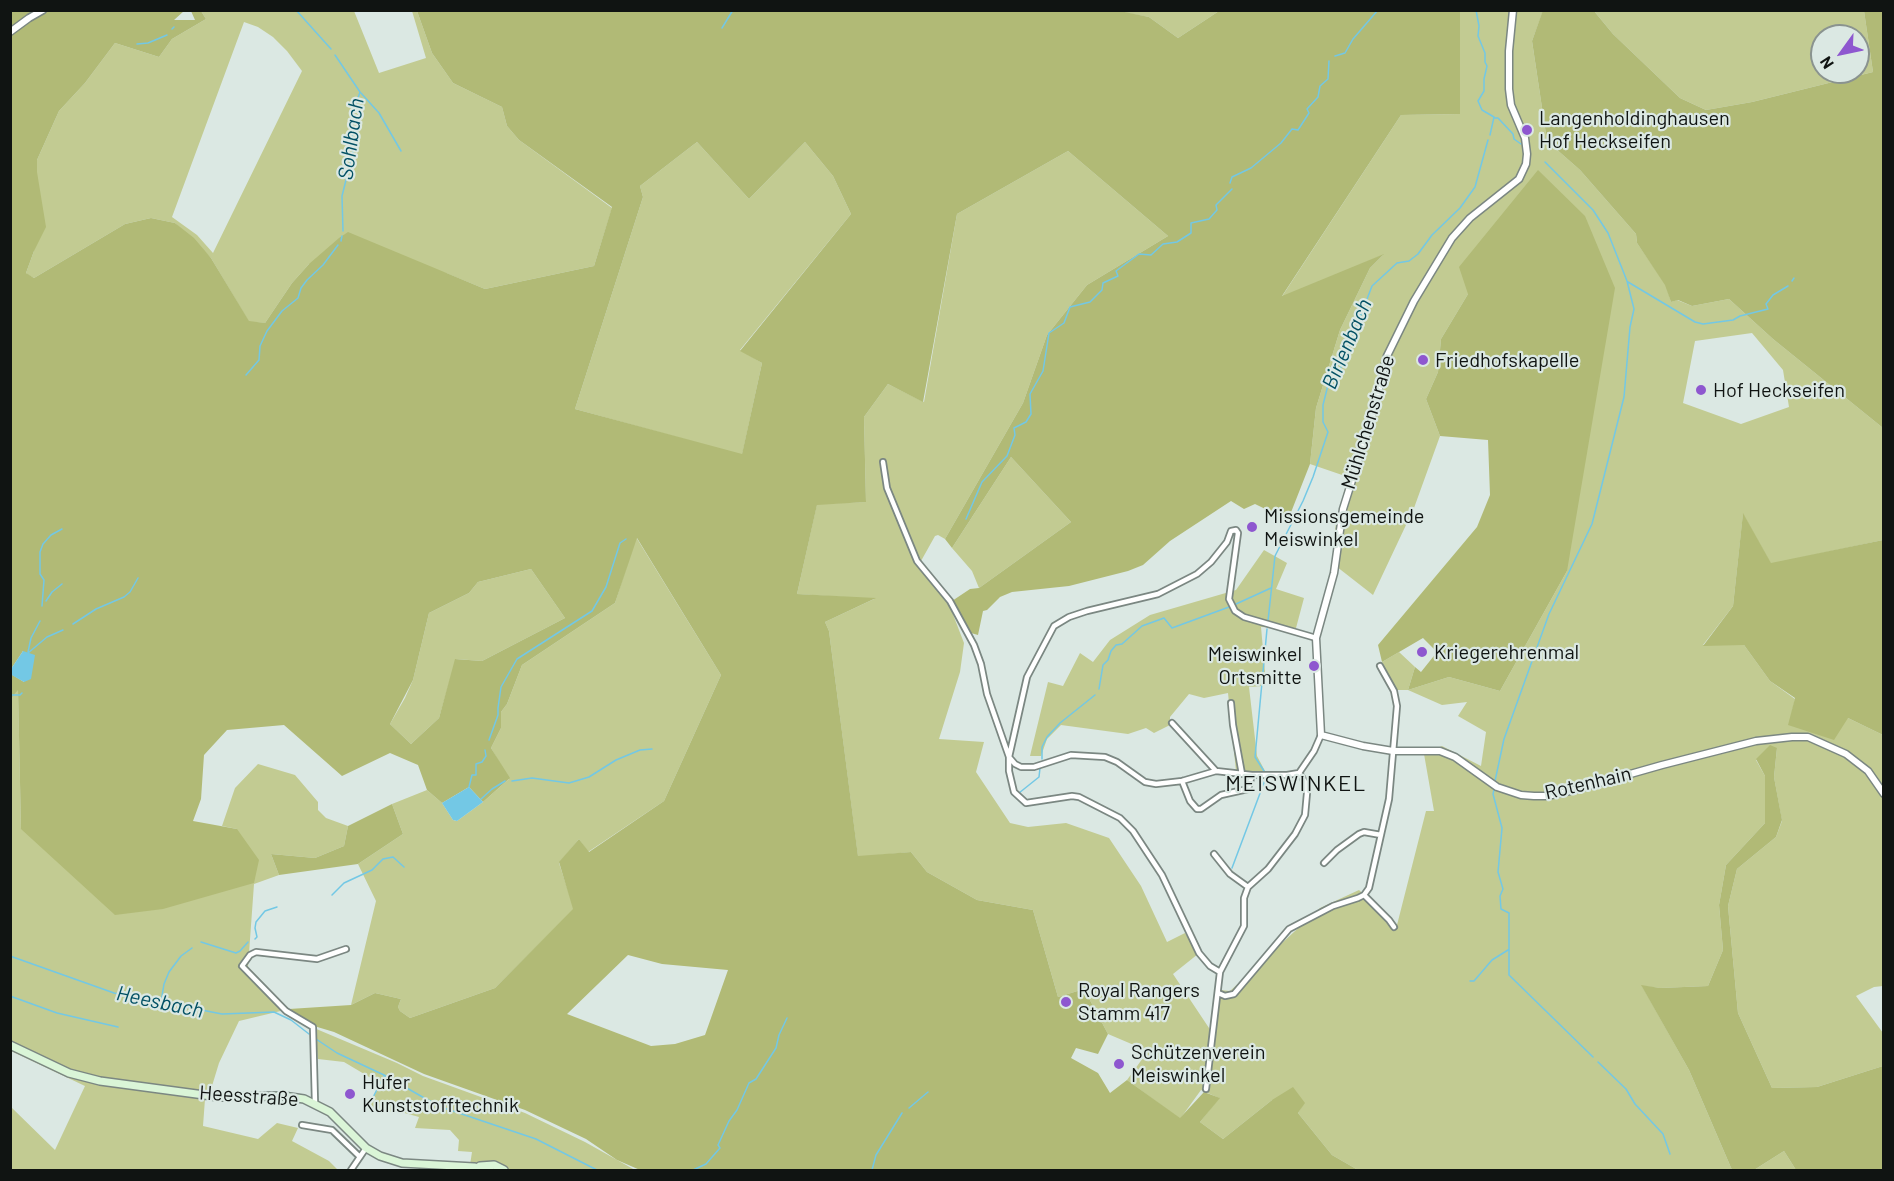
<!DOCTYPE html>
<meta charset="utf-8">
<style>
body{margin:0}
#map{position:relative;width:1894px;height:1181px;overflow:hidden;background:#dbe8e3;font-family:Barlow,sans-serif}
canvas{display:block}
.frame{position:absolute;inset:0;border:12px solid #101412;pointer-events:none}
.north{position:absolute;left:1810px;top:24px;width:60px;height:60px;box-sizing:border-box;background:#dbe8e3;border:2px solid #8a938f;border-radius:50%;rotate:237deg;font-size:16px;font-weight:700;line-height:24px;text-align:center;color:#101412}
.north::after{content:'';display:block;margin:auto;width:21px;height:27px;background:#8e57cf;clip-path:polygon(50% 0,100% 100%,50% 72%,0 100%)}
</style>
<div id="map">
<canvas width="1894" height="1181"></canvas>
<div class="frame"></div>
<div class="north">N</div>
</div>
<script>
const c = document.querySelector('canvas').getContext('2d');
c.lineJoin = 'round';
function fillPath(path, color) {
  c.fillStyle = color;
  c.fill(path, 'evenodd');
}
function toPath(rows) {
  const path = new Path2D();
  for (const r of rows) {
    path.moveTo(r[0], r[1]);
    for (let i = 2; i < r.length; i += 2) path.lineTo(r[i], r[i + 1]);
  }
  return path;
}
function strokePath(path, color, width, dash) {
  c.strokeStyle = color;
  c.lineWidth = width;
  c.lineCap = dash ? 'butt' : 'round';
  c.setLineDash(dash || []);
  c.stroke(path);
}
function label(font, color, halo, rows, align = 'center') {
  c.font = font + ' Barlow,sans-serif';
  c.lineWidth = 4.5;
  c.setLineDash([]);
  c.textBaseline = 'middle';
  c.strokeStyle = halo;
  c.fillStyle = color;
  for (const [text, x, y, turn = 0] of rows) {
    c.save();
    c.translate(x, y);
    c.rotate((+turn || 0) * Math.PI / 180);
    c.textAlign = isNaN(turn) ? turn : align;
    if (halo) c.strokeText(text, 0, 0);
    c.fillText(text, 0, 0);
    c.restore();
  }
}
const green = toPath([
 [201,11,354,11,379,73,426,58,412,11,417,11,432,53,453,83,502,107,507,126,519,140,612,208,594,266,485,289,446,273,309,264,292,283,265,323,249,322,211,258,175,223,151,218,125,224,34,278,28,275,26,273,34,251,37,160,59,111,85,83,115,43,159,57,172,39,206,19],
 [244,22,258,27,273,37,287,51,302,71,213,253,197,235,172,217],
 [1115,11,1219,11,1178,38,1149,17],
 [1460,11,1543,11,1532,41,1547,141,1580,170,1636,234,1637,243,1666,285,1671,302,1677,300,1692,306,1729,299,1773,339,1883,428,1883,540,1771,564,1743,514,1733,606,1703,645,1744,645,1770,681,1795,699,1789,725,1848,718,1883,735,1883,986,1874,987,1856,996,1883,1033,1883,1066,1817,1087,1772,1088,1738,1013,1728,906,1737,869,1776,837,1782,821,1774,777,1777,748,1756,760,1765,776,1765,823,1726,865,1719,905,1723,950,1708,986,1660,988,1642,986,1689,1070,1732,1170,1358,1170,1332,1155,1298,1113,1304,1103,1272,1100,1223,1139,1200,1122,1219,1098,1201,1090,1180,1119,1127,1080,1148,1051,1108,1034,1084,989,1058,997,1033,910,977,900,927,872,911,852,858,857,829,631,825,622,874,599,797,594,817,504,866,502,864,417,888,384,924,402,957,214,1068,151,1168,236,1087,285,1047,335,1023,403,945,539,938,535,935,536,921,561,922,566,944,591,964,643,960,672,939,739,984,742,976,772,1010,823,1028,827,1066,823,1109,838,1141,886,1167,942,1185,933,1198,954,1173,974,1211,1031,1220,990,1230,991,1320,908,1359,890,1397,925,1426,811,1434,811,1424,754,1442,746,1481,766,1486,732,1458,716,1467,702,1442,705,1408,690,1395,690,1382,662,1399,652,1415,667,1408,690,1449,677,1500,691,1567,571,1468,294,1441,339,1438,372,1426,399,1440,436,1414,508,1373,595,1332,563,1336,522,1348,477,1310,464,1316,408,1340,330,1370,268,1383,255,1281,298,1401,115,1460,114],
 [1752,333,1783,370,1789,407,1741,424,1683,403,1695,341],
 [1594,11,1864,11,1873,72,1752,102,1706,110,1680,98,1613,34],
 [1822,36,1858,36,1858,72,1822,72],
 [697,142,749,199,805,142,833,176,851,214,740,350,762,363,742,455,575,409,643,197,640,186],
 [1011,457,1071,522,979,588,972,571,952,548],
 [636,537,721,675,664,801,588,852,579,839,559,863,574,909,495,988,410,1018,400,1011,398,1007,401,999,375,993,351,1005,376,901,358,864,403,834,392,804,427,790,442,803,453,820,457,821,483,802,509,779,491,748,501,728,501,712,507,704,522,665,615,603],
 [1264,550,1287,563,1276,589,1304,598,1296,628,1261,627,1265,672,1263,686,1249,687,1257,756,1265,771,1236,771,1228,693,1204,698,1189,694,1170,717,1170,725,1154,733,1146,728,1128,734,1061,725,1047,739,1041,756,1030,756,1048,682,1063,686,1080,653,1093,662,1110,640,1150,615,1236,590],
 [531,569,565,618,482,661,456,659,439,718,411,744,390,724,405,698,413,680,429,613,469,593,478,582],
 [18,688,21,829,237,829,222,826,235,788,258,764,295,775,318,802,318,810,326,818,348,826,344,846,315,858,271,854,279,875,254,884,248,967,289,1009,239,1021,219,1063,208,1099,205,1099,203,1126,258,1139,277,1123,298,1128,292,1141,329,1161,338,1170,11,1170,11,1107,55,1150,85,1086,11,1051,10,698],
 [314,1028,397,1063,423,1076,525,1113,585,1142,635,1170,510,1170,490,1162,470,1165,472,1152,458,1151,459,1140,450,1130,415,1128,419,1117,401,1112,371,1111,369,1104,381,1084,344,1062,318,1059],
 [1784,1151,1796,1170,1754,1170]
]);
const forest = toPath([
 [1115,10,1149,17,1178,38,1219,11,1460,11,1460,114,1401,115,1282,296,1384,254,1370,268,1340,330,1316,408,1310,464,1288,520,1255,504,1244,509,1231,501,1170,541,1143,565,1128,571,1069,586,1012,592,1000,597,987,610,983,611,978,635,971,633,952,601,970,589,979,588,1071,522,1011,457,952,548,945,539,1023,403,1047,335,1087,285,1168,236,1068,151,957,214,923,402,888,384,864,417,866,502,817,505,797,594,876,598,825,622,829,631,858,856,911,852,927,872,977,900,1033,910,1058,997,1084,989,1108,1034,1098,1054,1076,1048,1071,1058,1098,1073,1110,1093,1127,1080,1180,1118,1204,1092,1220,1098,1200,1122,1223,1139,1272,1100,1293,1087,1305,1103,1298,1113,1332,1155,1358,1170,640,1170,617,1160,586,1139,525,1110,424,1074,334,1032,314,1026,289,1009,351,1005,375,993,401,999,398,1007,400,1011,410,1018,495,988,573,909,559,862,579,839,589,852,664,801,721,675,637,538,615,603,522,665,507,704,501,712,501,728,491,748,510,778,483,802,469,787,442,803,427,790,418,765,390,753,342,776,284,725,227,730,204,755,201,799,193,821,237,829,259,860,254,883,163,909,115,915,21,829,18,690,11,698,11,674,24,682,23,651,11,669,11,11,184,11,174,20,195,20,191,11,201,11,206,19,172,39,159,57,115,43,85,83,59,111,37,160,37,172,46,227,34,251,26,273,34,278,125,224,151,218,175,223,194,238,211,258,249,321,265,323,292,283,309,264,339,238,348,232,485,289,594,266,612,207,519,140,507,126,502,107,453,83,432,53,417,11],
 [697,142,749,199,805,142,833,176,851,214,740,351,762,363,742,454,575,409,643,197,640,186],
 [531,569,565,618,482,661,455,659,439,718,411,744,390,724,413,680,429,613,469,593,478,582],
 [628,955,662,964,728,970,705,1035,675,1044,651,1046,567,1014],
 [1543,10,1594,11,1613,34,1680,98,1706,110,1752,102,1873,72,1864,11,1883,11,1883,428,1773,339,1729,299,1692,306,1678,300,1671,302,1665,285,1637,243,1636,234,1580,170,1547,141,1532,41],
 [1538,170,1585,216,1615,288,1567,571,1500,691,1449,677,1408,690,1415,667,1421,672,1437,652,1423,638,1382,662,1378,645,1477,527,1490,495,1488,440,1440,436,1426,399,1438,372,1441,339,1468,294,1459,267],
 [1743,513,1771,563,1883,540,1883,735,1848,718,1834,740,1788,725,1795,698,1770,681,1744,645,1703,646,1733,606],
 [1770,745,1777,748,1774,777,1782,820,1776,837,1737,869,1728,906,1738,1013,1772,1088,1817,1087,1883,1066,1883,1170,1796,1170,1784,1151,1754,1170,1732,1170,1689,1070,1641,985,1660,988,1708,986,1723,950,1719,905,1726,865,1765,823,1765,776,1756,759],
 [392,804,403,834,358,864,279,875,271,854,315,858,344,846,348,826]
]);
const water = toPath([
 [23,651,35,655,31,679,24,682,10,674,11,669],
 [469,787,483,802,457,821,453,820,442,803]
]);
const stream = toPath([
 [296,10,331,49],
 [1476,10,1479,26,1478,36,1485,53,1485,62,1487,66,1484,79,1484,91,1478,101,1482,110,1494,117,1490,135],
 [722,28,733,10],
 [172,29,174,27],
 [137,44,148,43,167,35],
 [335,55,360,92,352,116,353,152,342,196,343,231],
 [1335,56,1345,53,1353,39,1378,10],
 [361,93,379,113,401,151],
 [1494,118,1498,118,1513,134,1514,139,1521,144],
 [1230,183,1232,177,1251,168,1281,143,1292,129,1298,130,1309,113,1307,109,1318,97,1320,86,1328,79,1329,61],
 [341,241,342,236],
 [1792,281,1794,278],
 [1628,282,1695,322,1703,324,1733,320,1740,316,1768,309,1766,304,1773,295,1788,286],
 [246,375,259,360,260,346,267,331,282,311,298,298,301,288,307,280,323,265,338,245],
 [966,519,982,482,1007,456,1015,435,1014,428,1026,422,1031,414,1030,394,1043,371,1049,333,1064,323,1070,307,1090,302,1102,290,1103,283,1118,276,1116,271,1139,254,1151,255,1163,244,1177,242,1191,233,1191,223,1209,219,1217,210,1216,205,1232,189],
 [46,601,52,592,62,584],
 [1236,604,1271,588],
 [42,606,44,580,40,574,40,552,43,544,51,535,62,529],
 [1268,621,1275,556,1303,501,1313,477,1328,432,1323,422,1323,405,1329,381,1338,375,1372,286,1397,263,1409,261,1418,254,1432,235,1460,208,1475,187,1488,140],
 [73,624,96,609,124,597,130,592,138,578],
 [28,652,31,638,40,621],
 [28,653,47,637,63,630],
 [1099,689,1103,665,1108,660,1111,651,1116,645,1122,644,1142,626,1164,618,1172,628,1229,607],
 [10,695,20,695,22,693],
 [489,740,498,715,498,708,501,687,517,659,592,611,606,587,620,543,626,539],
 [1042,759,1042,747,1047,737,1060,723,1095,695],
 [1264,771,1255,757,1267,629],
 [512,781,532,778,569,783,589,777,616,760,640,750,652,749],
 [1495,781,1504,739,1549,614,1592,524,1624,397,1630,327,1634,309,1627,281,1608,233,1593,210,1545,162],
 [469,787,472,775,476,775,476,764,482,762,486,756,485,750],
 [1494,790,1493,794,1502,828,1498,872,1503,889,1500,896,1501,909,1509,913,1509,975,1593,1057],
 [1019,793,1039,777,1040,768],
 [481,799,492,789,505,781],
 [1232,868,1265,780],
 [332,895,344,883,372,870,383,859,393,857,404,867],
 [255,939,257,937,255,928,256,922,265,911,277,907],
 [201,942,236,953,240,951,248,942],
 [10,956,114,993,222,1014,274,1012,291,1020,309,1034],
 [1470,981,1474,981,1492,960,1508,950],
 [10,996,57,1013,118,1027],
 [161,1002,164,984,169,972,181,956,192,948],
 [316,1039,337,1053,384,1075,426,1099,444,1108,536,1139,597,1170],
 [1598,1062,1626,1089,1635,1104,1663,1134,1670,1154],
 [369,1105,384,1076],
 [909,1108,928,1092],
 [693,1170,706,1164,720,1148,718,1145,729,1121,737,1110,749,1083,756,1079,776,1048,779,1035,787,1018],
 [872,1170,876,1155,902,1113]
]);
const minor = toPath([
 [883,462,887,488,917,561,950,601,974,645,981,664,987,694,1009,757,1015,764,1021,767,1034,767,1071,755,1105,757,1117,762,1145,782,1156,784,1182,781,1216,771,1252,775,1287,775,1299,773,1314,751,1321,735],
 [1231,703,1233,725,1242,774],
 [1172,723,1216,771],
 [1182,781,1190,801,1197,809,1201,809,1221,795,1248,789,1252,775],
 [1214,854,1230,874,1248,887],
 [1324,863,1337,850,1359,834,1364,832,1381,835],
 [1364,895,1389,920,1394,927],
 [1220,972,1210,966,1199,953,1162,875,1133,831,1120,818,1079,797,1072,796,1026,803,1014,792,1009,771,1009,757,1027,677,1054,626,1069,617,1087,611,1158,594,1197,574,1211,562,1227,542,1231,531,1236,530,1238,533,1229,599,1235,611,1244,617,1316,638],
 [1218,993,1225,996,1234,994,1289,929,1333,906,1358,898,1364,895,1369,888,1389,799,1397,706,1394,691,1380,666],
 [1206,1089,1220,972,1244,926,1244,898,1248,887,1268,869,1295,834,1305,815,1307,793,1305,782,1299,773],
 [315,1103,313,1027,286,1011,242,966,250,955,256,952,317,959,346,949],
 [302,1125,332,1130,360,1157],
 [351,1170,366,1148]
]);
const tertiary = toPath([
 [1513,10,1509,51,1509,89,1511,105,1525,138,1527,154,1526,164,1519,179,1470,218,1452,238,1414,301,1387,356,1371,420,1343,509,1334,573,1316,638,1321,735,1363,746,1393,751,1440,751,1455,757,1497,787,1521,795,1534,796,1547,796,1574,790,1662,765,1756,741,1792,737,1808,737,1846,754,1868,771,1884,794],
 [10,32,29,18,43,10]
]);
const secondary = toPath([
 [10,1045,69,1073,100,1081,219,1097,283,1096,304,1099,330,1112,366,1148,380,1156,402,1163,474,1167,490,1170],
 [480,1166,494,1165,504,1170]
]);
const markers = [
 [1527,130,6,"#8e57cf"],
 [1423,360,6,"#8e57cf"],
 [1701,390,6,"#8e57cf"],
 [1252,527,6,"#8e57cf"],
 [1422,652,6,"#8e57cf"],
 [1314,666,6,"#8e57cf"],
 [1066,1002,6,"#8e57cf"],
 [1119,1064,6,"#8e57cf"],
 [350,1094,6,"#8e57cf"]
];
const poiNames = [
 ["Langenholdinghausen",1539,118],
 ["Hof Heckseifen",1539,141],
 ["Friedhofskapelle",1435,360],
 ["Hof Heckseifen",1713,390],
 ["Missionsgemeinde",1264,516],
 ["Meiswinkel",1264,539],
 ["Kriegerehrenmal",1434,652],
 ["Meiswinkel",1302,654,"right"],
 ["Ortsmitte",1302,677,"right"],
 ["Royal Rangers",1078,990],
 ["Stamm 417",1078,1013],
 ["Schützenverein",1131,1052],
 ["Meiswinkel",1131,1075],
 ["Hufer",362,1082],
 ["Kunststofftechnik",362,1105]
];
const streetNames = [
 ["Mühlchenstraße",1368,422,-73],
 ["Rotenhain",1588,783,-13],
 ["Heesstraße",249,1096,4]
];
const waterNames = [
 ["Sohlbach",351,139,-82],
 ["Birlenbach",1347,344,-67],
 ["Heesbach",160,1002,12]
];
const quarterNames = [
 ["MEISWINKEL",1296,784]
];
fillPath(green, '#c2cb92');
fillPath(forest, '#b1ba76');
fillPath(water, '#73c8e5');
strokePath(stream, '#73c8e5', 1.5);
strokePath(minor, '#7b8782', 8);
strokePath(tertiary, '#7b8782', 9);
strokePath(secondary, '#7b8782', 10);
strokePath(minor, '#fff', 4.5);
strokePath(tertiary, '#fff', 6);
strokePath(secondary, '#daf5d7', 7);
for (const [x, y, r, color] of markers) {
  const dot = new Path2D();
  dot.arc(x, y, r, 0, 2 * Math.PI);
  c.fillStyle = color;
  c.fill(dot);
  strokePath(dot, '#dbe8e3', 2);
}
label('20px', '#101412', '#dbe8e3', poiNames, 'left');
label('20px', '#101412', '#dbe8e3', streetNames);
label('italic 21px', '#025064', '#dbe8e3', waterNames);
c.letterSpacing = '1.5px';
label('22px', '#101412', '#dbe8e3', quarterNames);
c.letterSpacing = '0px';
</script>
